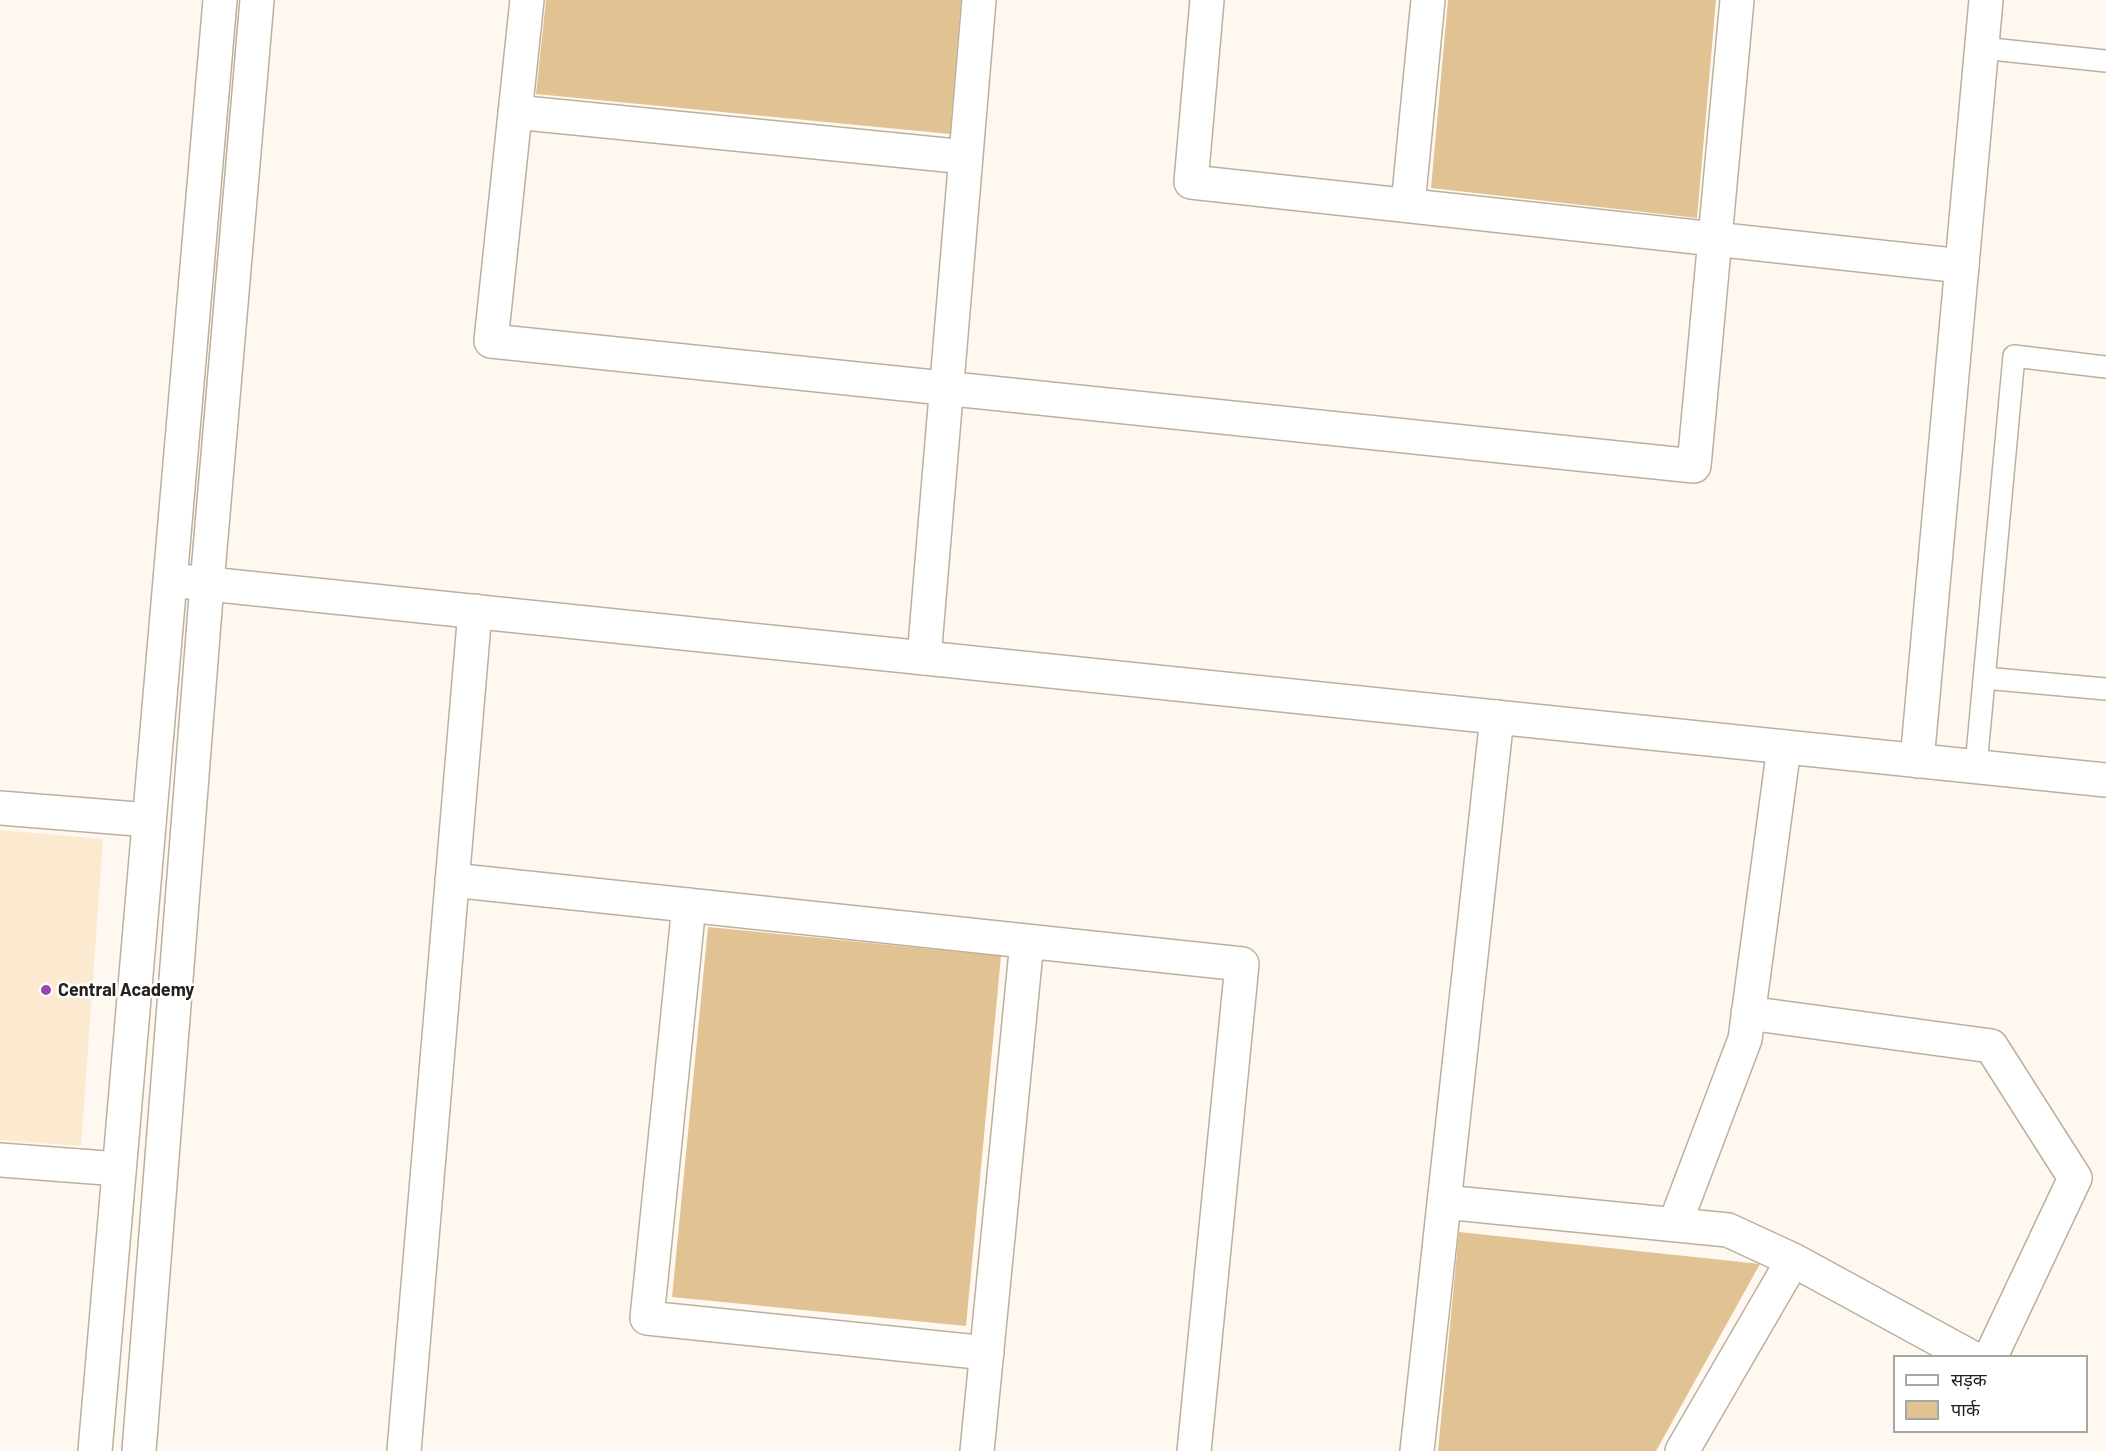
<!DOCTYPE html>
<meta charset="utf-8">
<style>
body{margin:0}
#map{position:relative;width:2106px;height:1451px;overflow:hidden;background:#fef8f0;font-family:Barlow,"Noto Sans Devanagari",sans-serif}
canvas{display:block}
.legend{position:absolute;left:1893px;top:1355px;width:195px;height:78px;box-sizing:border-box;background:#fff;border:2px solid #a8a6a3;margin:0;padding:8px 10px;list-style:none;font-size:18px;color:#252019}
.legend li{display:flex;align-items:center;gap:12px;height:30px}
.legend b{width:30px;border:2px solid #a8a6a3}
</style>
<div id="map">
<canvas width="2106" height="1451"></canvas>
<ul class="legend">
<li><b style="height:8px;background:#fff"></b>सड़क</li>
<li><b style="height:16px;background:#e1c293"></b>पार्क</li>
</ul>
</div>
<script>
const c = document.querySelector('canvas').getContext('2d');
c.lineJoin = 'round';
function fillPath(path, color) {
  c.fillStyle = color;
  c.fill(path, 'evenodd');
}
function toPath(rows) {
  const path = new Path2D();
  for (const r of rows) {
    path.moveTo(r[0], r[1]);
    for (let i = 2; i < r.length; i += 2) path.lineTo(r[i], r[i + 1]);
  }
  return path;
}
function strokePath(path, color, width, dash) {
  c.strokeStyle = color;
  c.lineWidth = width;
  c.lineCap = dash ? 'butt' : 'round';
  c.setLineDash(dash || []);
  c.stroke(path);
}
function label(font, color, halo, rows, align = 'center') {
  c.font = font + ' Barlow,sans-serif';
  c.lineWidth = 5;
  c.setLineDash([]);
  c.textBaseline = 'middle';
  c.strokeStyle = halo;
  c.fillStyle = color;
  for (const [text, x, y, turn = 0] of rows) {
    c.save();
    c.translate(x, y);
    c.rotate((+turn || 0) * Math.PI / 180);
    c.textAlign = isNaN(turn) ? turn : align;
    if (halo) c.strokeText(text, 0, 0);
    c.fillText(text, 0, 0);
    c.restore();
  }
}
const built = toPath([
 [0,830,103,839,81,1146,0,1140]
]);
const green = toPath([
 [546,0,961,0,950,134,536,94],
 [1448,0,1716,0,1697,218,1431,188],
 [708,927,1001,956,966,1326,672,1297],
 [1459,1232,1760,1264,1656,1451,1438,1451]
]);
const service = toPath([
 [1982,48,2106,61],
 [1984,678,2106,689],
 [1976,766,2014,356,2106,367]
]);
const minor = toPath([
 [527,0,491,341,1694,466,1737,0],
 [1207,0,1191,182,1962,266],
 [515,112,966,157],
 [1408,205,1428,0],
 [924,658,979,0],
 [0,808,149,820],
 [452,880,1242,964,1194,1451],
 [689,905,647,1318,987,1353],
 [1748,1013,1991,1046,2075,1178,1991,1356],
 [0,1160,119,1169],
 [1444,1202,1728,1230,1793,1260,1969,1356],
 [1675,1224,1745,1039,1784,747],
 [404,1451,475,611],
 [977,1451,1027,941],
 [1417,1451,1497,717],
 [1682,1451,1793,1260]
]);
const tertiary = toPath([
 [170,580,2106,780],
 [1917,761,1986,0],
 [95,1451,220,0],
 [139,1451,207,584,257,0]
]);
const markers = [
 [46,990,6,"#9944b2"]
];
const poiNames = [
 ["Central Academy",58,990]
];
fillPath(built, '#fbeacf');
fillPath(green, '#e1c293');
strokePath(service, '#bcb09d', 24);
strokePath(minor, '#bcb09d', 36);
strokePath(tertiary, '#bcb09d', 36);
strokePath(service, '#fff', 21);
strokePath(minor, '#fff', 33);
strokePath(tertiary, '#fff', 33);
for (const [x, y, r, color] of markers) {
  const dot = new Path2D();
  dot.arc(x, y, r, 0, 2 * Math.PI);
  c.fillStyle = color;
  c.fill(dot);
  strokePath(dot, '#fff', 2);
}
label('bold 18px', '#252019', '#fff', poiNames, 'left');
</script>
